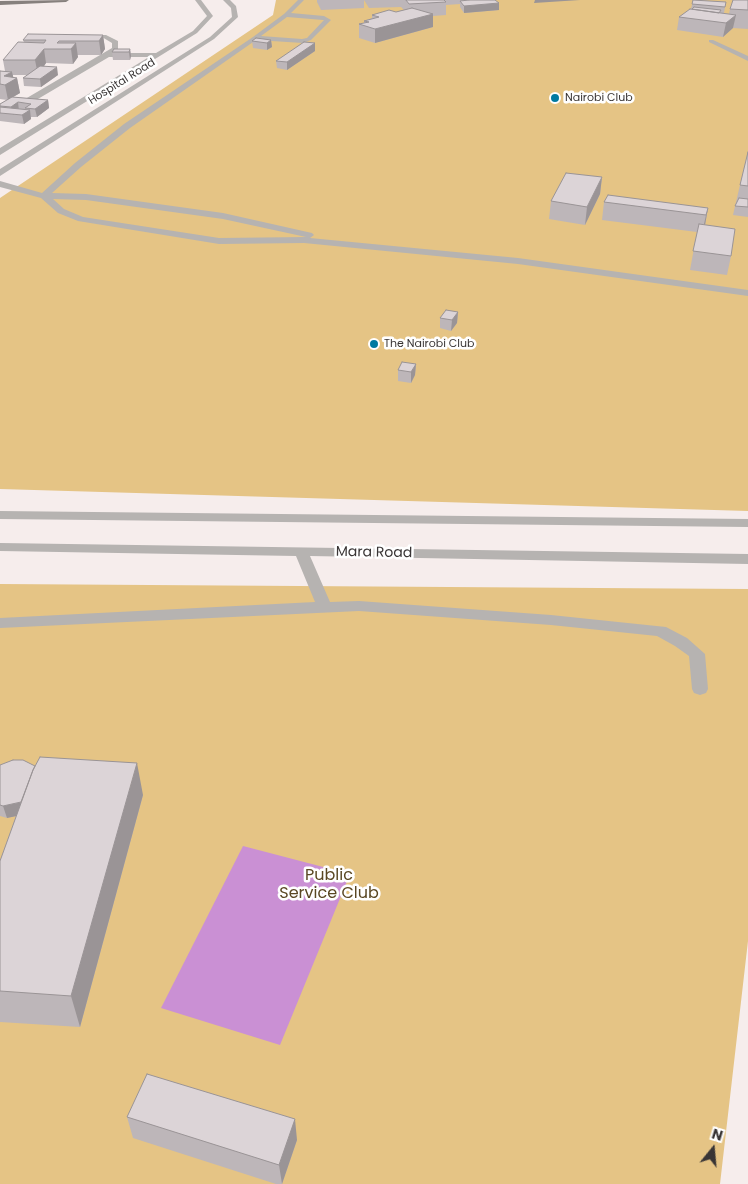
<!DOCTYPE html>
<style>
body{margin:0}
#map{position:relative;width:748px;height:1184px;overflow:hidden;background:#f6edec;font-family:Poppins,sans-serif}
canvas{display:block}
.north{position:absolute;left:688px;top:1124px;width:50px;height:50px;-webkit-text-stroke:4px #fff;paint-order:stroke;rotate:17deg;font-size:14px;font-weight:700;line-height:20px;text-align:center;color:#393535}
.north::after{content:'';display:block;margin:auto;width:18px;height:22px;background:#393535;clip-path:polygon(50% 0,100% 100%,50% 72%,0 100%)}
</style>
<div id="map">
<canvas width="748" height="1184"></canvas>
<div class="north">N</div>
</div>
<script>
const c = document.querySelector('canvas').getContext('2d');
c.lineJoin = 'round';
function fillPath(path, color) {
  c.fillStyle = color;
  c.fill(path, 'evenodd');
}
function toPath(rows) {
  const path = new Path2D();
  for (const r of rows) {
    path.moveTo(r[0], r[1]);
    for (let i = 2; i < r.length; i += 2) path.lineTo(r[i], r[i + 1]);
  }
  return path;
}
function strokePath(path, color, width, dash) {
  c.strokeStyle = color;
  c.lineWidth = width;
  c.lineCap = dash ? 'butt' : 'round';
  c.setLineDash(dash || []);
  c.stroke(path);
}
function label(font, color, halo, rows, align = 'center') {
  c.font = font + ' Poppins,sans-serif';
  c.lineWidth = 5;
  c.setLineDash([]);
  c.textBaseline = 'middle';
  c.strokeStyle = halo;
  c.fillStyle = color;
  for (const [text, x, y, turn = 0] of rows) {
    c.save();
    c.translate(x, y);
    c.rotate((+turn || 0) * Math.PI / 180);
    c.textAlign = isNaN(turn) ? turn : align;
    if (halo) c.strokeText(text, 0, 0);
    c.fillText(text, 0, 0);
    c.restore();
  }
}
const green = toPath([
 [276,0,748,0,748,511,0,489,0,198,273,15],
 [0,584,748,589,748,941,720,1184,0,1184]
]);
const water = toPath([
 [243,846,350,874,280,1045,161,1008]
]);
const minor = toPath([
 [195,0,201,0,213,16,197,33,0,155,0,148,149,57,109,57,26,106,20,106,20,102,112,48,112,43,102,37,102,35,106,35,118,41,118,49,115,53,156,53,193,31,207,16,195,0],
 [223,0,230,0,236,6,238,17,214,39,0,176,0,169,210,37,232,17,231,8,223,0],
 [298,0,304,0,291,13,324,16,331,20,311,40,303,43,256,40,130,128,81,167,52,193,86,194,223,213,312,233,314,235,310,238,518,258,748,290,748,296,518,264,304,243,219,244,78,221,58,213,41,198,0,187,0,181,42,193,75,163,124,124,253,37,284,14,298,0],
 [287,17,323,20,324,20,307,38,302,39,261,36,287,17],
 [53,199,86,200,223,219,306,237,219,238,83,217,64,209,53,199],
 [709,40,713,40,748,56,748,61,709,42,709,40],
 [0,511,748,519,748,527,0,519,0,511],
 [0,543,748,554,748,564,310,556,330,602,359,601,551,615,666,627,687,638,705,654,708,689,706,693,700,695,694,693,692,689,689,656,675,646,657,636,551,625,359,611,0,628,0,618,315,602,296,556,0,551,0,543]
]);
const major = toPath([
 [69,0,66,2,0,5,0,1,69,0]
]);
const wall = toPath([
 [317,0,495,0,499,10,464,13,460,7,460,4,446,5,446,15,433,16,433,27,375,43,359,38,359,24,364,23,364,21,372,18,372,15,396,12,404,10,401,7,369,8,364,0,364,8,321,10,317,2],
 [693,0,726,2,724,13,729,14,730,9,748,0,748,29,733,28,723,37,677,30,679,17,691,9],
 [103,35,105,49,101,55,77,55,78,57,73,64,46,63,44,66,58,75,41,87,24,86,23,78,27,75,13,75,13,77,17,78,20,93,13,97,48,100,49,108,37,117,31,117,31,119,24,124,0,121,0,104,7,100,0,99,0,71,5,71,3,60,24,42,23,40],
 [271,40,272,47,267,50,253,48,252,41],
 [315,43,315,51,287,70,277,68,276,61],
 [130,49,131,56,130,60,113,60,112,52],
 [748,152,748,217,733,215,740,185],
 [602,177,600,194,585,225,549,219,551,201],
 [604,202,708,208,705,225,731,256,727,275,690,270,697,232,602,220],
 [458,312,457,323,451,331,440,328,440,318],
 [416,364,415,375,411,383,398,381,398,370],
 [0,765,35,766,143,795,80,1027,0,1022,0,861,16,816,7,818,0,816],
 [127,1117,297,1140,282,1184,276,1184,133,1138]
]);
const shadedWall = toPath([
 [535,0,580,0,534,3],
 [499,3,499,10,464,13,464,6],
 [433,14,433,27,375,43,375,29],
 [736,15,733,28,723,37,726,23],
 [103,35,105,49,101,55,99,41],
 [271,40,272,47,267,50,267,43],
 [76,43,78,57,73,64,71,49],
 [315,43,315,51,287,70,287,62],
 [44,49,46,63,38,75,35,60],
 [130,49,131,56,130,60,129,52],
 [57,67,58,75,41,87,40,79],
 [12,72,14,80,17,78,20,93,8,100,5,85,4,76],
 [48,100,49,108,37,117,35,109],
 [18,102,19,111,13,115,11,107],
 [30,110,31,119,24,124,22,115],
 [602,177,600,194,585,225,587,207],
 [708,208,705,225,702,233,706,215],
 [458,312,457,323,451,331,452,320],
 [416,364,415,375,411,383,411,372],
 [137,763,143,795,80,1027,71,996],
 [23,802,26,814,7,818,3,806],
 [295,1119,297,1140,282,1184,279,1165]
]);
const building = toPath([
 [406,0,444,0,446,2,409,4,406,0],
 [469,0,495,0,499,3,464,6,460,1,469,0],
 [693,0,726,2,725,7,692,4,693,0],
 [733,0,748,0,748,10,730,9,733,0],
 [694,7,721,10,719,13,692,9,694,7],
 [412,8,433,14,375,29,359,24,369,22,364,21,379,17,372,15,389,10,396,12,412,8],
 [690,9,736,15,726,23,679,17,690,9],
 [28,34,103,35,99,41,59,41,57,43,76,43,71,49,44,49,35,60,3,60,18,42,44,43,46,40,23,40,28,34],
 [256,38,271,40,267,43,252,41,256,38],
 [304,42,315,43,287,62,276,61,304,42],
 [114,49,130,49,129,52,112,52,114,49],
 [40,66,57,67,40,79,23,78,40,66],
 [0,71,12,72,4,76,17,78,5,85,0,84,0,71],
 [12,97,48,100,35,109,25,108,31,104,18,102,11,107,0,106,0,104,12,97],
 [0,107,30,110,22,115,0,113,0,107],
 [748,152,748,186,740,185,748,152],
 [566,173,602,177,587,207,551,201,566,173],
 [608,195,708,208,706,215,604,202,608,195],
 [739,198,748,199,748,207,735,206,739,198],
 [699,224,735,229,731,256,693,251,699,224],
 [446,310,458,312,452,320,440,318,446,310],
 [402,362,416,364,411,372,398,370,402,362],
 [40,757,137,763,71,996,0,991,0,861,33,770,40,757],
 [13,760,23,760,35,766,33,770,21,802,3,806,0,805,0,765,13,760],
 [147,1074,295,1119,279,1165,127,1117,147,1074]
]);
const markers = [
 [555,98,5,"#007aa1"],
 [374,344,5,"#007aa1"]
];
const farStreetnames = [
 ["Hospital Road",122,82,-32]
];
const farPoinames = [
 ["Nairobi Club",565,98],
 ["The Nairobi Club",384,344]
];
const streetNames = [
 ["Mara Road",374,553,1]
];
const nearParknames = [
 ["Public",329,876],
 ["Service Club",329,894]
];
fillPath(green, '#e5c485');
fillPath(water, '#ca90d4');
fillPath(minor, '#b6b3b1');
fillPath(major, '#86807d');
fillPath(wall, '#bdb6b9');
fillPath(shadedWall, '#9a9496');
fillPath(building, '#dcd4d7');
strokePath(building, '#9a9496', 1);
for (const [x, y, r, color] of markers) {
  const dot = new Path2D();
  dot.arc(x, y, r, 0, 2 * Math.PI);
  c.fillStyle = color;
  c.fill(dot);
  strokePath(dot, '#fff', 2);
}
label('11px', '#393535', '#fff', farStreetnames);
label('11px', '#393535', '#fff', farPoinames, 'left');
label('14px', '#393535', '#fff', streetNames);
label('16px', '#5a4723', '#fff', nearParknames);
</script>
